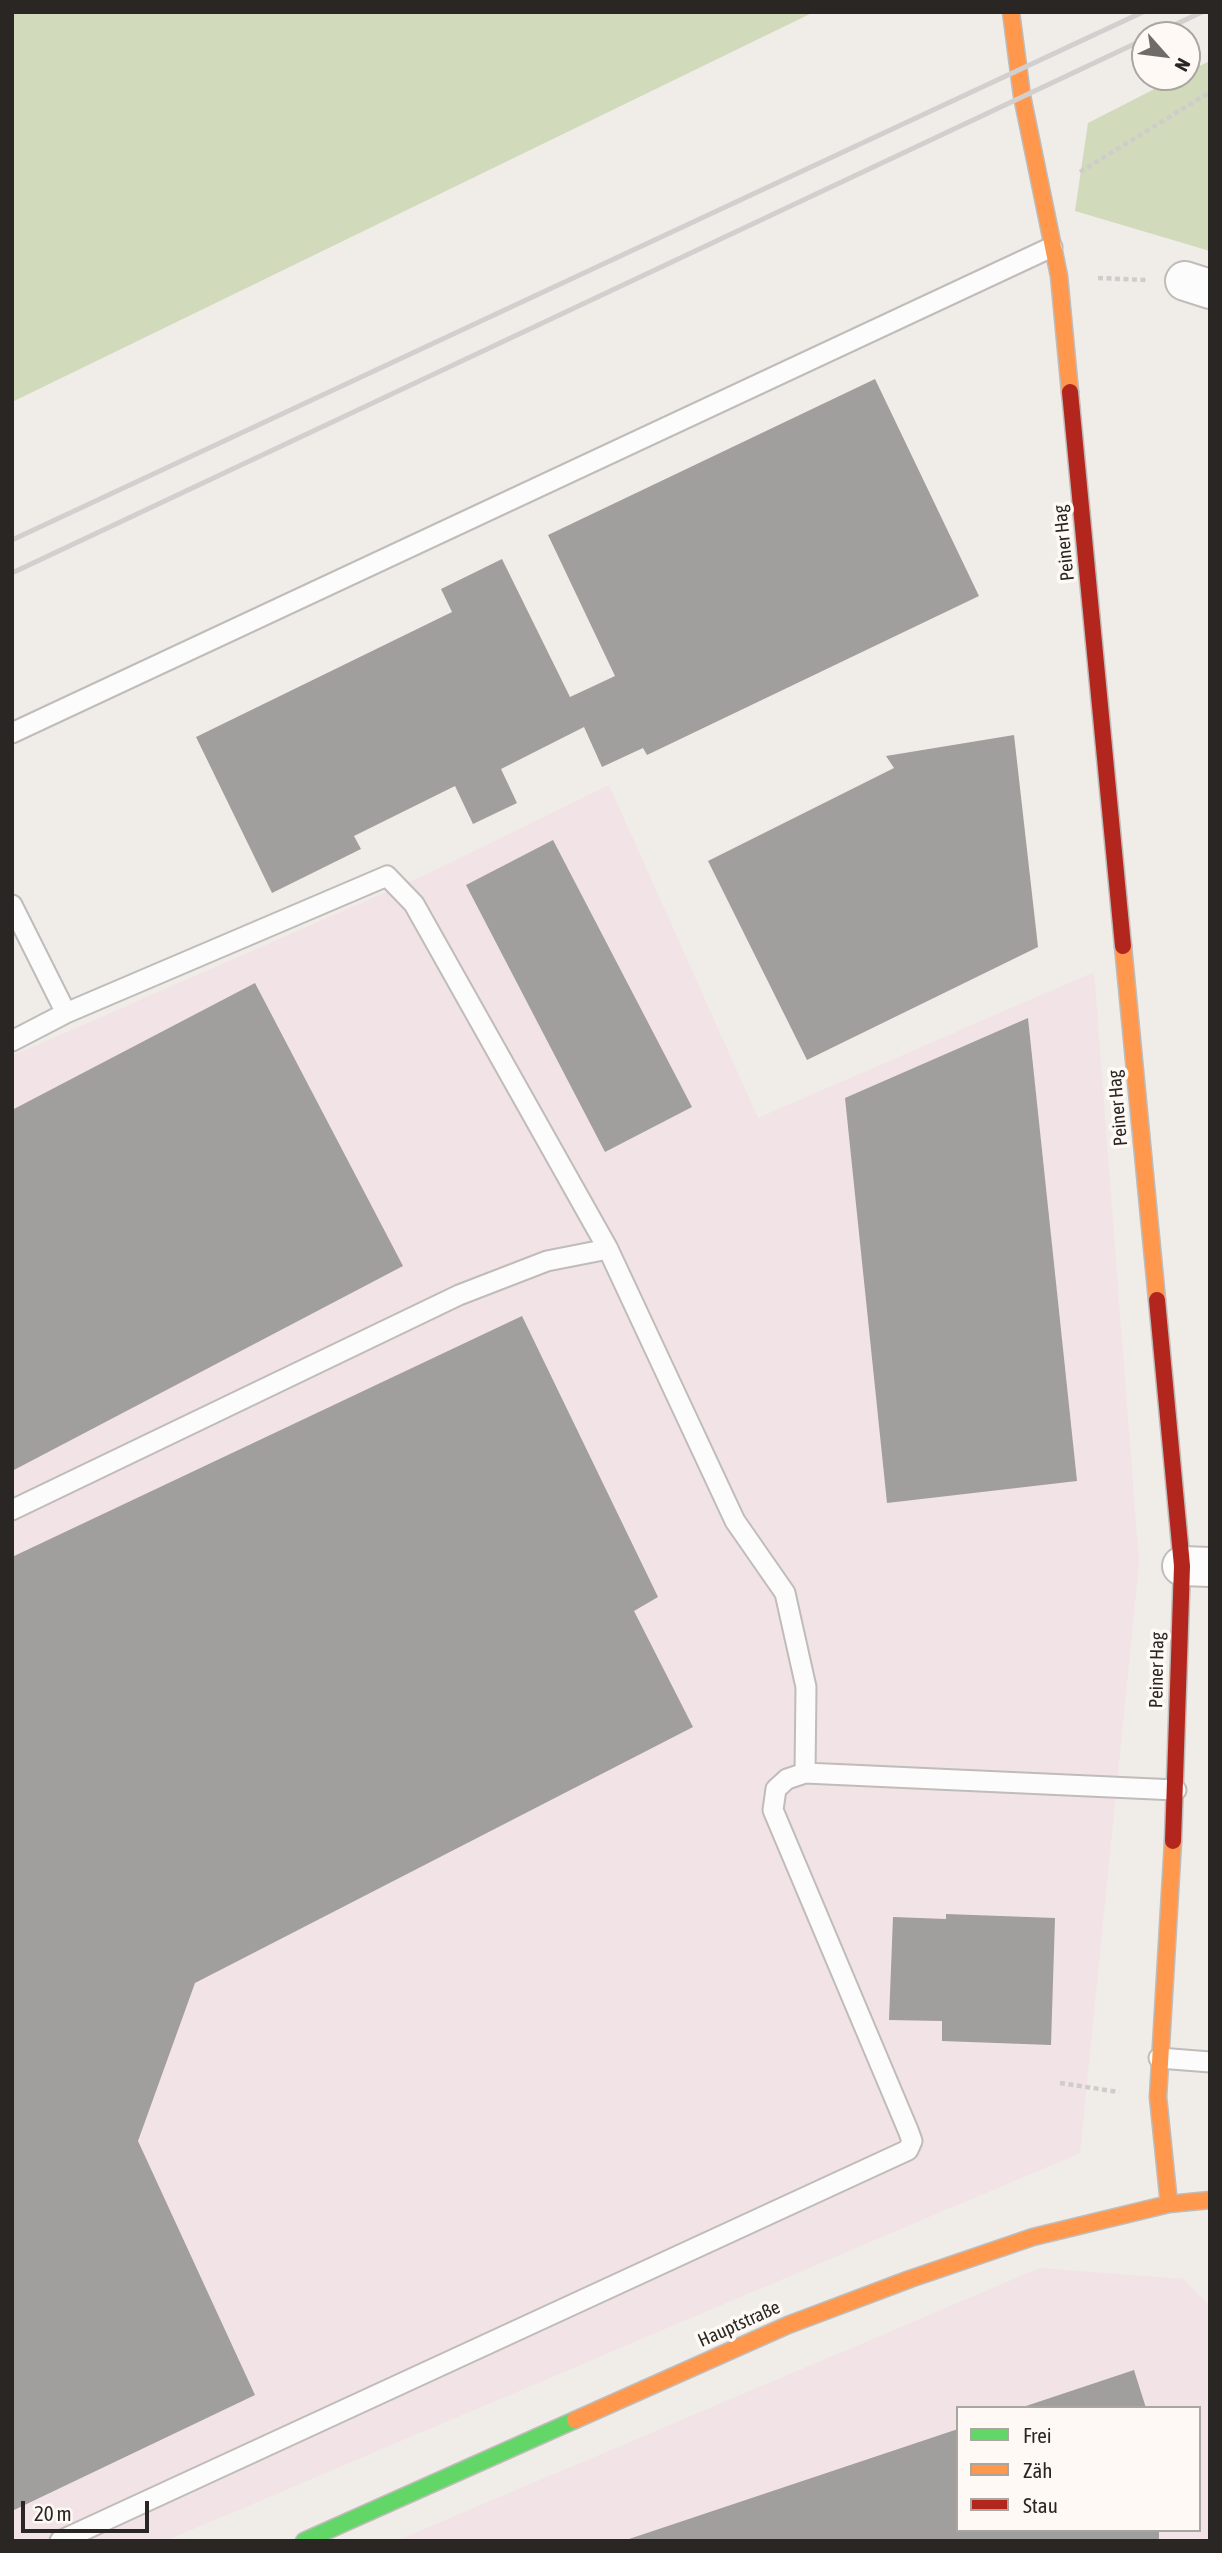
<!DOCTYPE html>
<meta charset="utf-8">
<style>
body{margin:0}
#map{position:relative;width:1222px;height:2553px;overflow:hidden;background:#f0ece8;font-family:"Asap Condensed",sans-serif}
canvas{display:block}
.frame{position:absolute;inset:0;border:14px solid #2a2624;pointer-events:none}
.legend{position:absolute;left:956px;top:2406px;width:245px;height:126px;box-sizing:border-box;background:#fef9f4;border:2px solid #a9a5a1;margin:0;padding:9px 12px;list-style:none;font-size:21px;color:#2a2624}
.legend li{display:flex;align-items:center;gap:14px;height:35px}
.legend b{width:35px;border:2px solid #a9a5a1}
.north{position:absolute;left:1131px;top:21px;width:70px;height:70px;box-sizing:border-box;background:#fef9f4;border:2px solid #a9a5a1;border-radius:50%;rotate:118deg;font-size:19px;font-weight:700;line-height:28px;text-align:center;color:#2a2624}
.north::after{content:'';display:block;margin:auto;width:24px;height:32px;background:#6f6b69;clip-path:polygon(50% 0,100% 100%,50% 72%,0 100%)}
.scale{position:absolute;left:21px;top:2501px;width:128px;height:32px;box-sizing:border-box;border:4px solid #2a2624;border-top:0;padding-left:9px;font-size:21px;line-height:24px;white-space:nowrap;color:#2a2624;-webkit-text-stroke:5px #fef9f4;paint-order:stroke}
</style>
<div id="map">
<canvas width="1222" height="2553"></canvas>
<div class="frame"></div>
<ul class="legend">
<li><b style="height:9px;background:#63d668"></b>Frei</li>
<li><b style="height:9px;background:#ff974d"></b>Zäh</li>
<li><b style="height:9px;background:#b3261e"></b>Stau</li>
</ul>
<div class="north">N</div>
<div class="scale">20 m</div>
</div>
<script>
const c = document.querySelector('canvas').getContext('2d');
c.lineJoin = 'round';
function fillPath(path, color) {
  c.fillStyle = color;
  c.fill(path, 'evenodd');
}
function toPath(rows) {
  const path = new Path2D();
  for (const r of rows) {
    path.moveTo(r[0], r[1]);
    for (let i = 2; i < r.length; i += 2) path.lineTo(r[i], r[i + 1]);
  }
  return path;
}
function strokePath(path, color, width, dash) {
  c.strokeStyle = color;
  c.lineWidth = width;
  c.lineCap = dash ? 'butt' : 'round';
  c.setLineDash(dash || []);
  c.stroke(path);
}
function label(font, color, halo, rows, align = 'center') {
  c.font = font + ' "Asap Condensed",sans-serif';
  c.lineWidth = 7;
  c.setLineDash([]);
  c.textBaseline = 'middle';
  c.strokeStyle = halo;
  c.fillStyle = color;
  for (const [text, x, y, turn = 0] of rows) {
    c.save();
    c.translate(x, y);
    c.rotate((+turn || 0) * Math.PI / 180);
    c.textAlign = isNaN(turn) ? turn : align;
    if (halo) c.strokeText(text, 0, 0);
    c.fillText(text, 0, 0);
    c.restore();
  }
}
const commercial = toPath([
 [609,785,758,1118,1094,972,1139,1563,1080,2153,165,2541,12,2541,12,1056,423,876],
 [1040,2268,1183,2279,1210,2306,1210,2541,396,2541],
 [958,2408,1199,2408,1199,2530,958,2530]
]);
const green = toPath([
 [12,12,814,12,12,402],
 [1210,61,1210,251,1075,211,1088,123,1178,77,1187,77,1187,72]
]);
const building = toPath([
 [875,379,979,596,647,755,643,748,602,767,584,727,501,769,517,803,473,824,455,786,354,836,361,849,272,893,196,737,452,612,441,589,502,559,570,697,615,676,548,535],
 [1014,735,1038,947,807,1060,708,861,894,768,886,756],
 [553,840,692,1107,605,1152,466,885],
 [255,983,403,1266,12,1471,12,1110],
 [1028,1018,1077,1481,887,1503,845,1098],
 [522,1316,658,1597,634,1611,693,1727,195,1983,138,2141,255,2395,12,2511,12,1557],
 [946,1914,1055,1918,1051,2045,942,2041,942,2021,889,2020,893,1917,946,1919],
 [1134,2370,1146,2408,1023,2408,1023,2407],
 [958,2429,958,2530,1159,2530,1159,2541,623,2541]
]);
const path = toPath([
 [1080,172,1210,92],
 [1098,278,1146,280],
 [1060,2083,1119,2092]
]);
const lane = toPath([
 [12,733,1052,247],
 [12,905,66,1013],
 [12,1041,66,1013,387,876,414,904,608,1249,735,1521,785,1593,806,1687,805,1773],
 [12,1510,459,1295,547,1261,608,1249],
 [1159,2058,1210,2062],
 [60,2541,908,2150,912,2141,908,2130,773,1810,776,1789,787,1779,805,1773,1176,1790]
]);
const street = toPath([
 [1185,281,1210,289],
 [1182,1566,1210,1567]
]);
const fast = toPath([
 [304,2541,575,2420]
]);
const slow = toPath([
 [1011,12,1022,96,1059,276,1070,392],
 [1123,946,1157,1300],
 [1169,2204,1158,2097,1173,1841],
 [575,2420,788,2325,910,2279,1033,2237,1169,2204,1210,2200]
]);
const jam = toPath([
 [1070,392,1123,946],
 [1157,1300,1182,1566,1173,1841]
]);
const rail = toPath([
 [1153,35,1202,12],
 [12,540,1143,12],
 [12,573,1145,39]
]);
const streetNames = [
 ["Peiner Hag",1064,543,-96],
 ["Peiner Hag",1118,1108,-95],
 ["Peiner Hag",1157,1670,-89],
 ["Hauptstraße",739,2324,-24]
];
fillPath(commercial, '#f2e3e6');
fillPath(green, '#d1daba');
fillPath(building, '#a19e9e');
strokePath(lane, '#bfbcb9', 23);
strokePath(street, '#bfbcb9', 42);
strokePath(fast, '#bfbcb9', 19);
strokePath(slow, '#bfbcb9', 19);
strokePath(jam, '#bfbcb9', 19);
strokePath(path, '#cecdcc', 4.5, [5, 3.5]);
strokePath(lane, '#fdfcfc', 19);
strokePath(street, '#fdfcfc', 38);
strokePath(fast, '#63d668', 16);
strokePath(slow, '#ff974d', 16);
strokePath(jam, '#b3261e', 16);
strokePath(rail, '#d1d0ce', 5);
label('19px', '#2a2624', '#fef9f4', streetNames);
</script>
